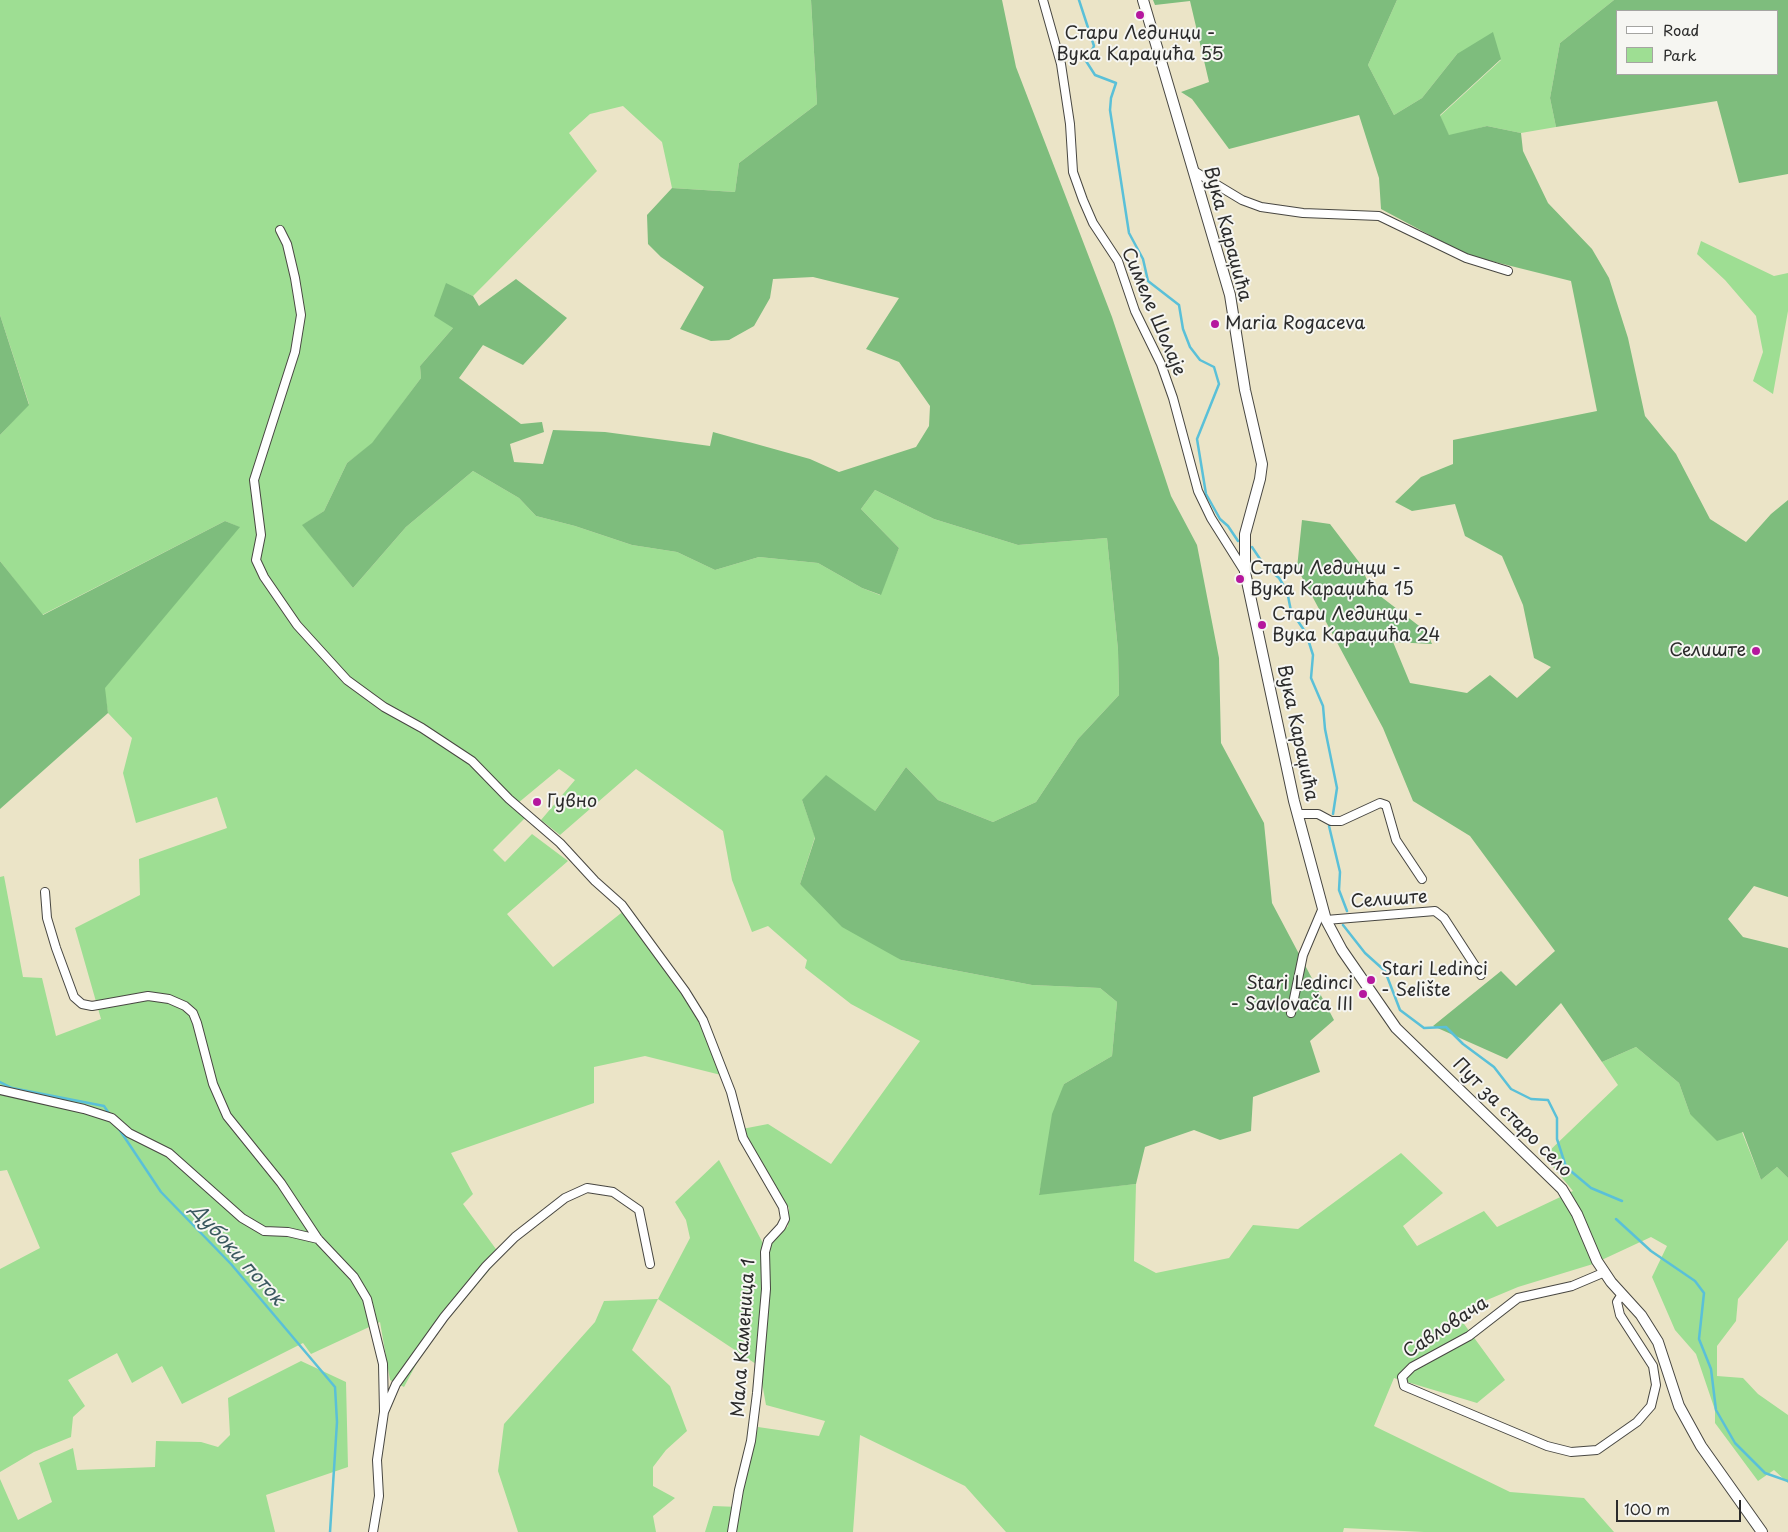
<!DOCTYPE html>
<meta charset="utf-8">
<style>
body{margin:0}
#map{position:relative;width:1788px;height:1532px;overflow:hidden;background:#ebe4c7;font-family:"Playpen Sans",sans-serif}
canvas{display:block}
.legend{position:absolute;left:1616px;top:10px;width:162px;height:65px;box-sizing:border-box;background:#f6f6f2;border:1px solid #a5a5a2;margin:0;padding:6px 9px;list-style:none;font-size:15px;color:#2b2b2b}
.legend li{display:flex;align-items:center;gap:10px;height:25px}
.legend b{width:25px;border:1px solid #a5a5a2}
.scale{position:absolute;left:1616px;top:1500px;width:125px;height:22px;box-sizing:border-box;border:2px solid #2b2b2b;border-top:0;padding-left:6px;font-size:15px;line-height:18px;white-space:nowrap;color:#2b2b2b;-webkit-text-stroke:4px #f6f6f2;paint-order:stroke}
</style>
<div id="map">
<canvas width="1788" height="1532"></canvas>
<ul class="legend">
<li><b style="height:6px;background:#fff"></b>Road</li>
<li><b style="height:14px;background:#9ede93"></b>Park</li>
</ul>
<div class="scale">100 m</div>
</div>
<script>
const c = document.querySelector('canvas').getContext('2d');
c.lineJoin = 'round';
function fillPath(path, color) {
  c.fillStyle = color;
  c.fill(path, 'evenodd');
}
function toPath(rows) {
  const path = new Path2D();
  for (const r of rows) {
    path.moveTo(r[0], r[1]);
    for (let i = 2; i < r.length; i += 2) path.lineTo(r[i], r[i + 1]);
  }
  return path;
}
function strokePath(path, color, width, dash) {
  c.strokeStyle = color;
  c.lineWidth = width;
  c.lineCap = dash ? 'butt' : 'round';
  c.setLineDash(dash || []);
  c.stroke(path);
}
function label(font, color, halo, rows, align = 'center') {
  c.font = font + ' "Playpen Sans",sans-serif';
  c.lineWidth = 4;
  c.setLineDash([]);
  c.textBaseline = 'middle';
  c.strokeStyle = halo;
  c.fillStyle = color;
  for (const [text, x, y, turn = 0] of rows) {
    c.save();
    c.translate(x, y);
    c.rotate((+turn || 0) * Math.PI / 180);
    c.textAlign = isNaN(turn) ? turn : align;
    if (halo) c.strokeText(text, 0, 0);
    c.fillText(text, 0, 0);
    c.restore();
  }
}
const green = toPath([
 [0,0,811,0,817,104,739,163,735,192,672,188,662,142,623,106,590,114,569,133,597,171,473,296,446,284,453,328,420,366,421,378,372,444,347,463,324,511,303,525,353,588,406,527,473,471,519,498,536,516,575,526,632,545,677,552,715,570,759,557,818,563,862,588,880,595,899,548,861,509,875,490,934,519,1018,545,1107,538,1118,650,1119,695,1078,739,1036,802,993,822,938,800,906,767,875,811,802,800,815,837,800,884,901,960,1032,985,1100,988,1117,1002,1112,1056,1064,1084,1039,1194,1136,1184,1134,1261,1156,1273,1229,1258,1253,1225,1298,1229,1401,1153,1443,1193,1403,1226,1417,1246,1484,1211,1497,1227,1573,1191,1544,1156,1618,1085,1602,1062,1636,1047,1679,1083,1690,1114,1742,1132,1761,1180,1777,1167,1788,1178,1788,1240,1738,1299,1736,1321,1717,1346,1717,1376,1743,1378,1758,1394,1788,1415,1788,1483,1774,1470,1758,1481,1715,1423,1715,1410,1696,1354,1675,1330,1652,1277,1667,1246,1651,1237,1593,1264,1518,1287,1456,1313,1505,1380,1477,1403,1394,1378,1374,1426,1510,1492,1584,1498,1614,1532,1424,1532,1344,1528,1343,1532,1006,1532,965,1486,860,1435,853,1532,705,1532,713,1506,739,1507,758,1427,819,1436,825,1421,766,1405,759,1366,658,1299,632,1350,670,1386,687,1431,666,1450,653,1467,653,1486,675,1498,653,1516,656,1532,518,1532,498,1471,504,1424,595,1322,604,1301,658,1299,690,1238,686,1220,675,1202,719,1160,766,1249,788,1226,789,1208,752,1153,742,1129,768,1124,831,1164,920,1041,851,1004,805,968,807,960,768,926,752,932,732,880,723,831,636,769,560,835,541,820,575,780,559,769,512,808,525,818,493,850,505,862,532,834,568,861,507,914,553,967,625,910,707,1018,729,1077,645,1056,594,1067,594,1103,451,1153,473,1194,463,1204,501,1256,427,1344,404,1387,390,1380,380,1322,311,1354,303,1343,182,1404,162,1366,132,1383,117,1353,68,1380,85,1406,73,1417,71,1437,34,1452,0,1472,0,1269,40,1248,7,1170,0,1171,0,877,4,876,23,977,42,978,56,1036,101,1019,75,928,140,895,139,859,227,828,217,797,136,823,123,773,132,738,108,713,104,688,239,527,225,521,42,615,0,561,0,435,29,404,0,315],
 [1397,0,1614,0,1560,43,1550,98,1556,127,1521,133,1487,126,1449,136,1440,116,1501,60,1457,54,1422,98,1394,115,1368,65],
 [1701,241,1774,276,1788,273,1788,311,1773,394,1753,381,1763,352,1756,316,1725,280,1697,254],
 [301,1361,346,1382,348,1467,266,1495,275,1532,0,1532,0,1479,18,1520,52,1502,39,1463,73,1448,77,1470,155,1467,156,1441,201,1442,218,1447,230,1435,228,1398]
]);
const forest = toPath([
 [811,0,1002,0,1016,67,1112,317,1171,496,1197,545,1219,658,1221,743,1264,823,1272,903,1334,1020,1310,1041,1320,1072,1253,1097,1251,1131,1220,1140,1194,1130,1145,1147,1136,1184,1039,1195,1052,1114,1064,1084,1112,1056,1117,1002,1100,988,1032,985,901,960,842,927,800,884,815,838,802,800,826,775,875,811,906,767,938,800,993,822,1036,802,1078,739,1119,695,1118,650,1107,538,1018,545,934,519,875,490,861,509,899,548,881,595,862,588,818,563,759,557,715,570,677,552,632,545,575,526,536,516,519,498,473,471,406,527,353,588,302,525,324,511,347,463,372,443,421,378,420,366,453,328,434,316,446,283,473,296,479,306,516,279,567,318,523,365,483,345,459,378,521,424,542,422,544,432,510,444,514,462,543,464,553,430,605,432,710,446,713,432,810,459,839,472,916,447,929,426,930,406,899,362,866,349,899,298,813,277,773,279,770,298,754,326,729,340,711,341,680,329,704,287,661,257,648,244,647,215,672,188,735,192,739,163,817,104],
 [1153,0,1397,0,1368,65,1394,115,1422,98,1457,54,1493,32,1501,59,1440,115,1449,135,1487,126,1521,133,1523,151,1548,203,1592,249,1609,278,1628,338,1645,416,1676,454,1710,519,1746,542,1771,514,1788,500,1788,897,1754,886,1728,919,1743,937,1788,948,1788,1178,1777,1167,1761,1180,1743,1132,1717,1141,1690,1114,1679,1083,1636,1047,1602,1062,1561,1003,1507,1059,1433,1026,1501,971,1516,986,1555,951,1470,836,1413,801,1383,728,1297,568,1302,520,1330,524,1359,562,1371,589,1427,632,1432,644,1393,642,1410,683,1467,693,1490,675,1517,698,1551,667,1534,658,1523,605,1502,556,1465,536,1455,504,1412,511,1395,502,1421,477,1453,464,1453,440,1597,411,1571,281,1467,255,1381,209,1379,178,1359,115,1229,149,1192,99,1181,92,1209,82,1190,1,1155,5],
 [1614,0,1788,0,1788,174,1739,183,1717,101,1556,127,1550,98,1560,43],
 [1617,11,1777,11,1777,74,1617,74],
 [0,315,29,405,0,435],
 [225,521,240,527,105,688,108,713,0,809,0,561,43,615]
]);
const stream = toPath([
 [1079,0,1094,46,1086,61,1095,75,1116,83,1111,98,1110,110,1129,233,1143,259,1148,281,1179,305,1183,329,1190,347,1200,360,1214,367,1219,384,1197,439,1206,494,1220,519,1228,526,1238,541],
 [1252,547,1264,565,1279,578,1287,591,1291,611,1306,633,1313,655,1311,678,1323,706,1325,729,1337,788,1333,814],
 [1329,826,1340,872,1339,890,1347,911],
 [1343,925,1365,953,1385,971,1400,1010,1424,1028,1446,1027,1463,1044,1494,1067,1511,1089,1531,1099,1548,1100,1557,1118,1557,1139,1566,1167,1591,1188,1622,1201],
 [0,1082,12,1088,104,1106,110,1115],
 [117,1126,161,1192,231,1264,335,1387,337,1422,330,1532],
 [1616,1219,1651,1251,1695,1281,1704,1293,1699,1339,1711,1369,1716,1410,1735,1443,1765,1473,1788,1481]
]);
const minor = toPath([
 [1043,0,1061,64,1070,124,1073,172,1083,200,1093,223,1118,261,1135,311,1161,364,1173,398,1198,491,1211,518,1245,572],
 [1194,171,1242,200,1261,207,1303,213,1379,216,1466,258,1508,271],
 [280,230,287,244,295,278,301,315,295,352,254,480,261,535,256,560,264,577,297,625,347,680,384,707,422,728,472,761,509,799,560,843,595,881,622,905,685,991,703,1020,731,1092,743,1138,783,1207,785,1219,781,1227,768,1241,765,1252,766,1289,757,1393,751,1441,739,1490,732,1532],
 [1298,814,1318,814,1331,821,1341,821,1380,803,1386,805,1396,840,1422,879],
 [45,892,47,918,56,948,74,997,82,1004,92,1006,148,996,169,999,185,1006,193,1013,197,1023,213,1084,227,1116,281,1183,318,1239,354,1277,367,1299,383,1364,384,1412],
 [1326,920,1435,911,1444,918,1481,975],
 [1291,1013,1303,955,1322,910],
 [0,1090,84,1109,112,1118,129,1133,169,1153,242,1218,264,1231,288,1232,318,1239],
 [1605,1272,1572,1286,1518,1298,1469,1336,1412,1367,1402,1377,1404,1386,1547,1446,1571,1452,1597,1450,1637,1422,1651,1406,1656,1385,1653,1366,1620,1315,1617,1302,1622,1294],
 [373,1532,379,1496,377,1460,384,1412,396,1384,444,1317,486,1266,515,1237,565,1198,587,1188,613,1192,639,1210,650,1264]
]);
const tertiary = toPath([
 [1143,0,1230,295,1245,390,1262,464,1260,479,1245,534,1245,572,1294,801,1326,920,1342,950,1396,1028,1562,1189,1577,1214,1597,1261,1611,1282,1641,1315,1658,1342,1679,1406,1701,1446,1762,1532]
]);
const markers = [
 [1140,15,5,"#b5179e"],
 [1215,324,5,"#b5179e"],
 [1240,579,5,"#b5179e"],
 [1262,625,5,"#b5179e"],
 [1756,651,5,"#b5179e"],
 [537,802,5,"#b5179e"],
 [1371,980,5,"#b5179e"],
 [1363,994,5,"#b5179e"]
];
const poiNames = [
 ["Стари Лединци -",1140,34,"center"],
 ["Вука Караџића 55",1140,55,"center"],
 ["Maria Rogaceva",1225,324],
 ["Стари Лединци -",1250,569],
 ["Вука Караџића 15",1250,590],
 ["Стари Лединци -",1272,615],
 ["Вука Караџића 24",1272,636],
 ["Селиште",1746,651,"right"],
 ["Гувно",547,802],
 ["Stari Ledinci",1381,970],
 ["- Selište",1381,991],
 ["Stari Ledinci",1353,984,"right"],
 ["- Savlovača III",1353,1005,"right"]
];
const streetNames = [
 ["Вука Караџића",1227,234,75],
 ["Симеле Шолаје",1153,312,67],
 ["Вука Караџића",1297,733,78],
 ["Селиште",1389,900,-4],
 ["Пут за старо село",1512,1118,45],
 ["Савловача",1446,1328,-33],
 ["Мала Каменица 1",744,1338,-86]
];
const waterNames = [
 ["Дубоки поток",237,1255,48]
];
fillPath(green, '#9ede93');
fillPath(forest, '#7ebd7d');
strokePath(stream, '#5ac0d8', 2.5);
strokePath(minor, '#484742', 10);
strokePath(tertiary, '#484742', 12);
strokePath(minor, '#fff', 8);
strokePath(tertiary, '#fff', 10);
for (const [x, y, r, color] of markers) {
  const dot = new Path2D();
  dot.arc(x, y, r, 0, 2 * Math.PI);
  c.fillStyle = color;
  c.fill(dot);
  strokePath(dot, '#f6f6f2', 2);
}
label('18px', '#2b2b2b', '#f6f6f2', poiNames, 'left');
label('18px', '#2b2b2b', '#f6f6f2', streetNames);
label('italic 19px', '#39585f', '#f6f6f2', waterNames);
</script>
